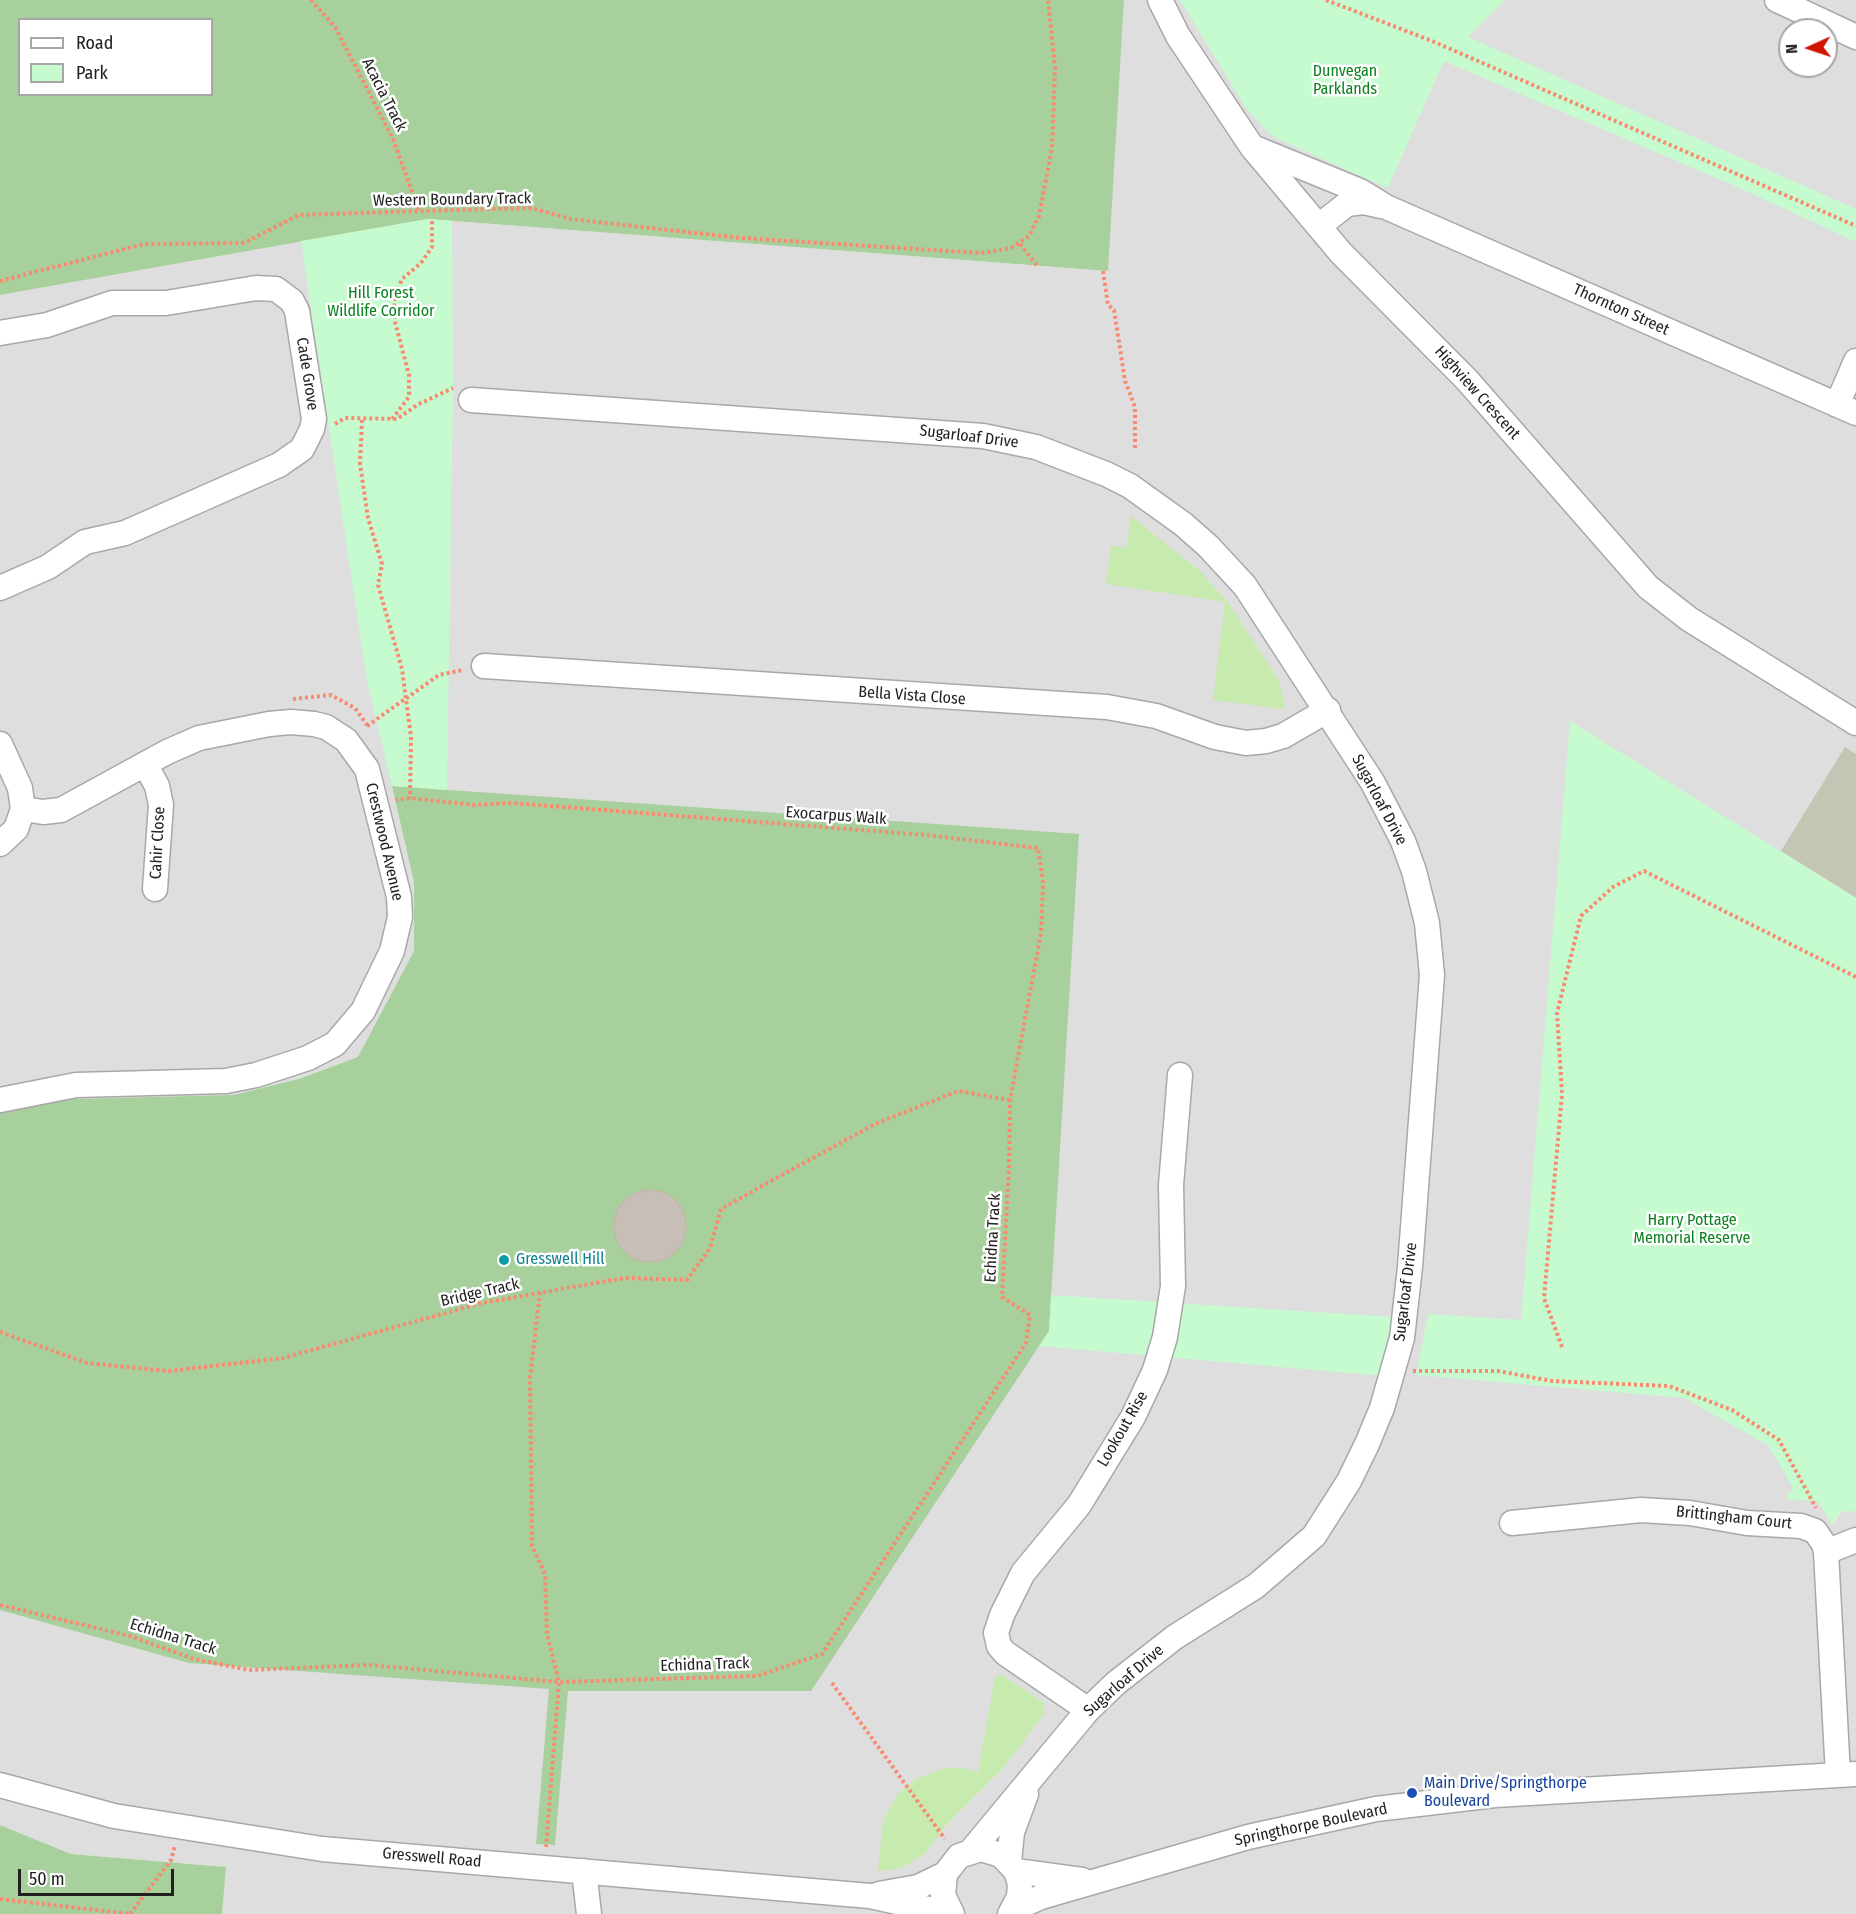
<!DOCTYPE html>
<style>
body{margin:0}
#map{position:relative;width:1856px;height:1914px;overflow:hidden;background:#f1efe7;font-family:"Fira Sans Condensed",sans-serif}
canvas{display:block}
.legend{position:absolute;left:18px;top:18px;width:195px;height:78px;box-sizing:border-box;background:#fff;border:2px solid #a6a6a6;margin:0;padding:8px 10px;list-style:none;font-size:18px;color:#212121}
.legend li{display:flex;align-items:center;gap:12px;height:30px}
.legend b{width:30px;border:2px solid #a6a6a6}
.north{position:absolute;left:1778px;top:18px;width:60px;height:60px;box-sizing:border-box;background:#fff;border:2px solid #a6a6a6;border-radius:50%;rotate:267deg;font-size:16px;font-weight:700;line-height:24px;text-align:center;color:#212121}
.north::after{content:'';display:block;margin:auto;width:21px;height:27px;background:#d11301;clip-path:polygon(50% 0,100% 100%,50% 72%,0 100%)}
.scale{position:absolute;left:18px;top:1869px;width:156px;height:27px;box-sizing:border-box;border:3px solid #212121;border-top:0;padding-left:8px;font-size:18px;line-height:21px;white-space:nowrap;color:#212121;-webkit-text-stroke:4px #fff;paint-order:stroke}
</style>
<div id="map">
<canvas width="1856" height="1914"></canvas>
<ul class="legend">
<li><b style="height:8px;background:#fff"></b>Road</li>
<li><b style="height:16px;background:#c6facf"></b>Park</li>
</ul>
<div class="north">N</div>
<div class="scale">50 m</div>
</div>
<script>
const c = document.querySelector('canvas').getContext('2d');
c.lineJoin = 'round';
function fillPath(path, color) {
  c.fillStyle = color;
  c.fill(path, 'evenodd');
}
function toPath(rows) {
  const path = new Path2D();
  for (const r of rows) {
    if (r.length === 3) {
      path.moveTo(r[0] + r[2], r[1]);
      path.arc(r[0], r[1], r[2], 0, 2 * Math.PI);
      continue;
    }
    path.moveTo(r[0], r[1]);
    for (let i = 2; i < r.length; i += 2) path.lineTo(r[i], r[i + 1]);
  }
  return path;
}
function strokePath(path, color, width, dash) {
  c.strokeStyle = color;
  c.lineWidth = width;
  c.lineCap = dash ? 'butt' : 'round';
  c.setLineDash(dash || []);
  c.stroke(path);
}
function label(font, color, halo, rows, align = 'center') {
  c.font = font + ' "Fira Sans Condensed",sans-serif';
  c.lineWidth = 5;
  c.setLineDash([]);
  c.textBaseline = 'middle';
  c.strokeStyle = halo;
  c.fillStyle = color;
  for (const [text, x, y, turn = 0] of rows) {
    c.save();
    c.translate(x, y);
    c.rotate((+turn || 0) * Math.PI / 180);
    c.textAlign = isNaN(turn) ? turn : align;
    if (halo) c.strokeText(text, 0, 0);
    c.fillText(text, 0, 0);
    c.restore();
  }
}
const residential = toPath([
 [1124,0,1856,0,1856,898,1570,722,1690,1382,1780,1434,1833,1525,1856,1487,1856,1914,222,1914,225,1867,71,1854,0,1825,0,295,428,219,1107,271],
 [1790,30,1826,30,1826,66,1790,66]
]);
const construction = toPath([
 [1845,747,1856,754,1856,898,1781,851]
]);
const grass = toPath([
 [1131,516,1200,571,1227,601,1278,679,1285,705,1282,709,1213,700,1225,602,1106,584,1111,545,1126,548],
 [1001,1674,1043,1702,1044,1714,1005,1766,946,1825,925,1854,899,1869,878,1871,883,1821,898,1793,916,1779,945,1768,963,1768,978,1772,995,1677]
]);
const forest = toPath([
 [0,0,1124,0,1108,271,428,219,0,295],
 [20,20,212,20,212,94,20,94],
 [392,786,1079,834,1049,1331,811,1691,568,1691,555,1845,536,1844,549,1689,189,1663,0,1610,0,1110,37,1100,234,1095,299,1079,358,1057,414,951,414,882],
 [0,1825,71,1854,226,1867,222,1914,0,1914]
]);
const park = toPath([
 [1180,0,1505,0,1468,37,1856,209,1856,242,1751,193,1444,61,1388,188,1280,140,1269,133,1246,108],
 [428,219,452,221,453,388,447,790,392,786,367,681,301,241],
 [1570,721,1856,898,1856,1511,1840,1512,1832,1525,1818,1501,1785,1499,1793,1488,1768,1445,1684,1398,1416,1375,1428,1314,1521,1320],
 [1051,1295,1392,1317,1384,1376,1039,1346,1049,1331]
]);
const building = toPath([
 [650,1226,36]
]);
const path = toPath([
 [311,0,335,27,393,139,419,211],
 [1326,0,1432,41,1856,226],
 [1020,244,1038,267],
 [1103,271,1108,305,1114,310,1125,381,1135,407,1135,449],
 [0,281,144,244,244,243,299,215,419,211,532,208,570,219,741,238,981,253,1011,248,1029,236,1039,216,1052,148,1055,68,1048,0],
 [392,419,409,397,409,375,395,322,394,301,402,279,421,263,432,247,432,219],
 [362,420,360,464,368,518,382,564,378,585,402,669,411,737,410,798],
 [335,424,345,418,397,419,417,405,453,388],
 [293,699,331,695,355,708,367,725],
 [367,726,439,675,463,670],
 [540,1292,530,1378,532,1546,545,1574,547,1634,559,1682,546,1847],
 [0,1332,87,1363,169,1371,283,1358,482,1303,624,1278,687,1280,710,1248,721,1209,771,1181,875,1124,958,1091,1010,1100],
 [1562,1347,1544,1298,1562,1094,1557,1013,1581,916,1613,887,1644,871,1856,977],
 [1413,1371,1498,1371,1552,1381,1669,1386,1732,1410,1779,1440,1816,1508],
 [0,1605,130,1636,194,1659,249,1670,369,1665,559,1682,757,1676,822,1654,1026,1343,1030,1315,1002,1297,1009,1166,1010,1100,1041,933,1043,882,1038,848,926,835,512,803,474,805,410,798,396,800],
 [832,1683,945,1839],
 [0,1899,130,1914],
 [130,1914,171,1860,175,1845]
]);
const minor = toPath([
 [1160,0,1178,36,1252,147,1341,253,1467,380,1648,587,1689,619,1856,723],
 [1777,0,1856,37],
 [1255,148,1360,191,1386,207,1856,413],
 [1319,226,1347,204,1364,202,1381,206],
 [0,333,47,325,112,303,166,303,256,288,276,289,292,301,297,311,314,419,312,429,302,449,279,465,125,533,85,542,48,567,0,588],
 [471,400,983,436,1036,447,1106,474,1130,486,1183,524,1208,546,1245,586,1373,783,1403,841,1414,871,1427,923,1432,975,1410,1267,1402,1338,1382,1408,1367,1444,1349,1481,1314,1536,1256,1586,1175,1637,1116,1683,1088,1710,971,1851],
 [1837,405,1856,361],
 [484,666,1107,707,1156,716,1215,737,1246,743,1266,741,1283,736,1328,710],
 [0,744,20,788,23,809,16,829,0,844],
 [145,764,157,786,161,805,155,889],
 [0,1100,76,1085,226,1081,256,1075,308,1058,335,1044,363,1011,392,951,400,917,399,897,367,769,346,740,326,727,314,724,291,722,269,724,199,738,167,752,61,810,43,812,23,809],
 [1512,1523,1641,1510,1690,1513,1747,1523,1801,1526,1815,1531,1824,1544,1826,1552,1838,1775],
 [1826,1552,1856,1540],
 [1088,1710,1005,1653,999,1646,996,1633,1002,1615,1023,1573,1079,1505,1133,1417,1155,1370,1165,1337,1173,1286,1171,1185,1180,1075],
 [0,1785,114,1816,322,1849,870,1896,951,1914],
 [1009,1862,1012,1832,1026,1794],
 [584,1871,589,1914],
 [1016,1871,1082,1880],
 [879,1894,918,1887,945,1874],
 [1014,1909,1041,1897,1248,1837,1376,1809,1495,1795,1856,1774],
 [952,1914,943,1895,945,1874,959,1856,981,1849,1001,1855,1016,1871,1020,1884,1019,1897,1010,1914]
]);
const markers = [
 [504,1260,6,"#0f9aa8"],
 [1412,1793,6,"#1a4fb4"]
];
const parkNames = [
 ["Dunvegan",1345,72],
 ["Parklands",1345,90],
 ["Hill Forest",381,294],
 ["Wildlife Corridor",381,312],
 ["Harry Pottage",1692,1221],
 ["Memorial Reserve",1692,1239]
];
const streetNames = [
 ["Acacia Track",384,95,63],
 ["Western Boundary Track",452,200,-1],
 ["Thornton Street",1621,310,24],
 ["Cade Grove",307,374,81],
 ["Highview Crescent",1477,393,48],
 ["Sugarloaf Drive",969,437,7],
 ["Bella Vista Close",912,696,4],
 ["Sugarloaf Drive",1379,800,62],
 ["Exocarpus Walk",836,816,4],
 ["Crestwood Avenue",384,842,77],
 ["Cahir Close",158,843,-87],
 ["Echidna Track",993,1238,-87],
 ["Sugarloaf Drive",1406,1292,-83],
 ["Bridge Track",480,1293,-13],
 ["Lookout Rise",1123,1429,-60],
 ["Brittingham Court",1734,1518,6],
 ["Echidna Track",173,1637,17],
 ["Echidna Track",705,1665,-2],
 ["Sugarloaf Drive",1124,1681,-41],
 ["Springthorpe Boulevard",1311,1825,-12],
 ["Gresswell Road",432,1858,5]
];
const cultureNames = [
 ["Gresswell Hill",516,1260]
];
const transitNames = [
 ["Main Drive/Springthorpe",1424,1784],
 ["Boulevard",1424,1802]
];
fillPath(residential, '#dfdede');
fillPath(construction, '#c4c6b3');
fillPath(grass, '#c7eaae');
fillPath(forest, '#a7d09d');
fillPath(park, '#c6facf');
fillPath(building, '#c6beb7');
strokePath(building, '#c3b7aa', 1.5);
strokePath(minor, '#a8a8a8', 27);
strokePath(path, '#f98a70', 4, [3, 3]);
strokePath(minor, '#fff', 24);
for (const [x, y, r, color] of markers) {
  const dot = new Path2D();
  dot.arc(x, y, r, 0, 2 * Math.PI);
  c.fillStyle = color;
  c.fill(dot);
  strokePath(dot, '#fff', 2);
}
label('16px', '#0c8120', '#fff', parkNames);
label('16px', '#212121', '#fff', streetNames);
label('16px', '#0d838f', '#fff', cultureNames, 'left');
label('16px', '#164399', '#fff', transitNames, 'left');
</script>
